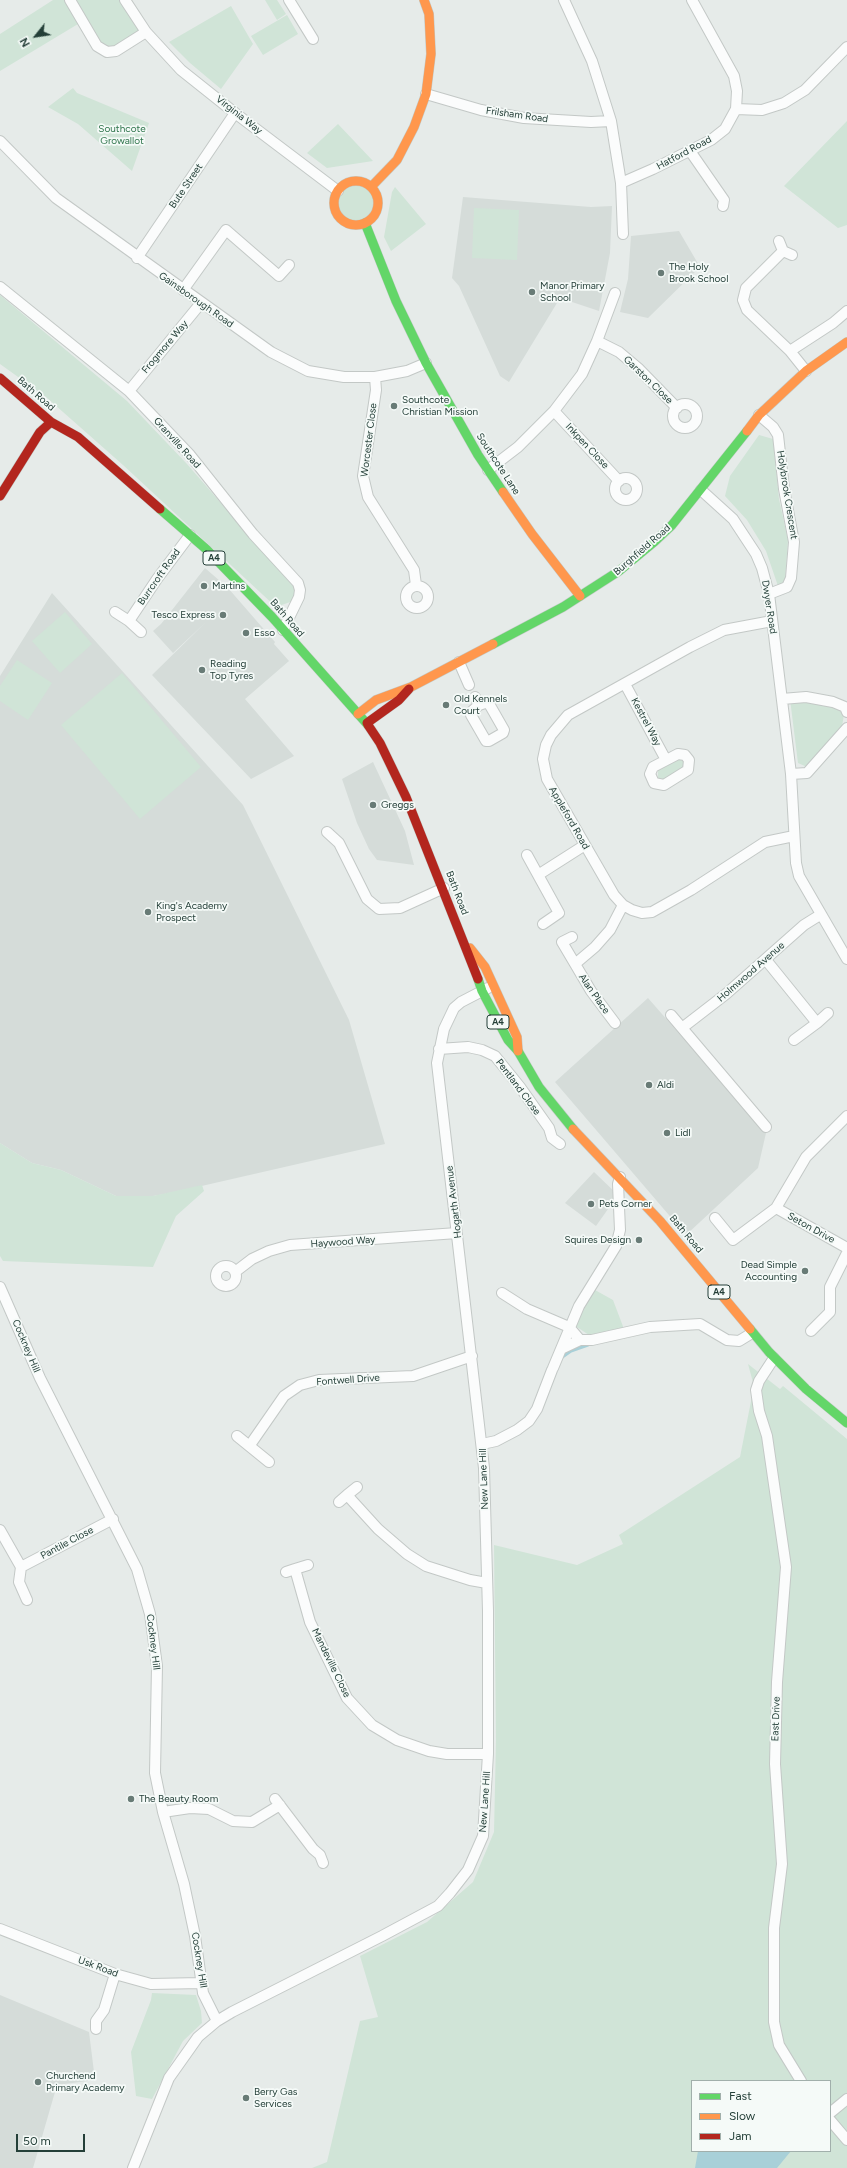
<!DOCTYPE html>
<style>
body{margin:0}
#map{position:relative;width:847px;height:2168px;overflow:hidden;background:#e6ebe9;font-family:Figtree,sans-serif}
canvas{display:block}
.legend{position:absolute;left:691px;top:2080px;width:140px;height:72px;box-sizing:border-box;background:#f5faf8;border:1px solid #a1afab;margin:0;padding:5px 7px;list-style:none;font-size:12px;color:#243f38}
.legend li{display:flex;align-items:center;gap:8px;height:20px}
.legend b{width:20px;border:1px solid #a1afab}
.north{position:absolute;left:16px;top:16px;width:40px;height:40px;-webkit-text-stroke:3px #f5faf8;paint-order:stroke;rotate:240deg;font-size:11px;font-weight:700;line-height:16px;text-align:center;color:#243f38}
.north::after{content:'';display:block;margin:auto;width:14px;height:18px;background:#243f38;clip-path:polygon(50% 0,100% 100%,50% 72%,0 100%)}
.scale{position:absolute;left:16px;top:2134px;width:69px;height:18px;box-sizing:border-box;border:2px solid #243f38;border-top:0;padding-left:5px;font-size:12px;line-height:14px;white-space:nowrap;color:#243f38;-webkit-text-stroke:3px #f5faf8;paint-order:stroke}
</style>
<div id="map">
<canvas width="847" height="2168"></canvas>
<ul class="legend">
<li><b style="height:5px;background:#63d668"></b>Fast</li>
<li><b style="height:5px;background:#ff974d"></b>Slow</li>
<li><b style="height:5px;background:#b3261e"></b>Jam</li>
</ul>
<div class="north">N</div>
<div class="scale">50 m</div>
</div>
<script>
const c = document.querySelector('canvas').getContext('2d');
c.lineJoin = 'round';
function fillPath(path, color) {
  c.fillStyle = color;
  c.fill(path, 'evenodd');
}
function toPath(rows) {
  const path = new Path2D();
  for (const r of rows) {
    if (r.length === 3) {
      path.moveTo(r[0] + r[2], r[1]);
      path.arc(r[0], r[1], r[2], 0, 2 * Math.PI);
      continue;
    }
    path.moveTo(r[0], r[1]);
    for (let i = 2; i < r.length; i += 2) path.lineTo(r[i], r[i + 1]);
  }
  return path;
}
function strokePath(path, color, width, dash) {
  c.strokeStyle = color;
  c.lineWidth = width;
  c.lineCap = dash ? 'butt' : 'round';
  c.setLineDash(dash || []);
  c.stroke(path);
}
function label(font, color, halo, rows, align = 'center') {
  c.font = font + ' Figtree,sans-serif';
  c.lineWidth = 3.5;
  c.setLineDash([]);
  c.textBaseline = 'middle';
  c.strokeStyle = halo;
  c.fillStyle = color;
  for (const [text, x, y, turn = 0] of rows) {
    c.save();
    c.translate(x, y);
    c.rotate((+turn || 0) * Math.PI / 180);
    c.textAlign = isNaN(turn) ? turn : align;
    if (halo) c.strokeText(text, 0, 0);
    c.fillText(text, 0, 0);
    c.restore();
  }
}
const built = toPath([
 [463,197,591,207,612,206,610,253,599,311,560,298,509,382,500,376,459,286,452,278],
 [679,231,700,267,648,318,620,312,628,279,631,236],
 [205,568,228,588,275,642,274,644,289,661,245,699,294,756,251,779,152,675,206,622,173,653,153,631,161,624],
 [52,593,243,805,349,1020,385,1144,171,1193,153,1196,116,1196,61,1170,32,1163,0,1143,0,676],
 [373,762,405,831,414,865,377,860,369,849,357,823,342,779],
 [648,998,766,1133,758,1168,686,1235,555,1082],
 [594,1172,618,1195,596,1226,565,1203],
 [0,1995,89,2032,95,2080,57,2085,33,2168,0,2168]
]);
const green = toPath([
 [53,0,125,0,146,32,107,52,83,21,0,71,0,34],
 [265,0,277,0,286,14,277,20],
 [231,6,253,44,221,89,190,63,169,42],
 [287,15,298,34,263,55,251,36],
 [73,88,77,93,149,123,132,171,78,124,48,107],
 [847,121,847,225,838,228,784,186],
 [338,124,373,161,327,168,307,153],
 [356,203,18],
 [395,187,426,224,391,251,384,237,392,192],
 [474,208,519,210,517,260,472,258],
 [0,295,127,401,187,464,293,586,296,595,293,601,276,607,123,465,46,397,0,364],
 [759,435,773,439,779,499,788,540,785,581,778,586,766,551,747,520,725,496,730,476],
 [65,612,92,644,60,673,32,641],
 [17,660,52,683,28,720,0,701,0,686],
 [122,673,201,767,140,819,61,725],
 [790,699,836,707,844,715,842,726,807,767,798,763],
 [681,758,684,761,686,766,667,780,658,778,658,769,675,759],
 [0,1143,32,1163,61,1170,116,1196,153,1196,202,1185,204,1191,176,1216,153,1267,3,1261,0,1256],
 [595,1290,613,1300,624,1329,589,1335,574,1325],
 [748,1364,780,1389,783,1386,847,1439,847,2168,312,2168,327,2162,360,2021,378,2017,360,1956,427,1922,473,1882,494,1832,496,1740,494,1545,577,1565,623,1544,619,1535,740,1457,754,1386],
 [692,2081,830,2081,830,2151,692,2151],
 [152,1993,196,1995,201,2011,202,2023,183,2041,152,2099,136,2096,131,2052,151,2000]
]);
const water = toPath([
 [698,2151,791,2151,777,2168,695,2168]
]);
const stream = toPath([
 [561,1358,571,1351,588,1345]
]);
const street = toPath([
 [70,0,97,46,107,52,116,51,146,32],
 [125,0,146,32,181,70,235,113,338,191],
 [289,0,313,39],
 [564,0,592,61,611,121,621,183,623,234],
 [426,94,481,110,524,118,591,122,611,121],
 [736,109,762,110,784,103,805,90,847,47],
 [0,141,56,198,271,352,308,371,344,377,375,377,407,371,426,363],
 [690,151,724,200,723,206],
 [621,183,653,169,711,140,725,129,736,109,737,91,734,76,692,0],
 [779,241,783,251,792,255],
 [783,251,746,288,743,300,747,310,790,351,806,371],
 [137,258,235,113],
 [0,287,129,391,190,455,253,534,298,583,300,590,299,597,283,630],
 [183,290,226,230,279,276,289,265],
 [597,341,619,352,638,368,677,408],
 [790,351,833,323,847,311],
 [375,377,376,390,363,476,368,497,414,570,416,585],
 [129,391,201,303],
 [685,416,12],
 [554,411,619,481],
 [759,415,773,427,778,435,784,489,794,542,791,578,787,587,769,594],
 [488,470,518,447,554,411,582,374,597,341,615,293],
 [626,489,11],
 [701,490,733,519,756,554,762,568,769,594,791,774,796,863,799,876,847,959],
 [417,597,11],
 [115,612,129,621,157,579,190,535],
 [129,621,141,632],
 [772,621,724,630,690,647,568,715,551,735,546,745,543,759,547,779,614,895,623,905,632,910,642,913,652,912,691,890,765,842,794,836],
 [459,662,469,685],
 [625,684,666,760],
 [475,697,479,705,488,702,504,730,503,733,489,741,486,741,471,715,471,712,479,705],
 [782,699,806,697,833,702,845,707,847,712],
 [678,754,685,755,689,760,688,770,664,785,654,783,650,774,653,767,678,754],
 [791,774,807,773,847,728],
 [327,832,339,843,367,899,379,909,400,908,444,888],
 [527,855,559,913,543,924],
 [538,875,585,845],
 [572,937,562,942,591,991,615,1023],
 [766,960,817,1023,794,1040],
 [575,964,595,947,610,930,623,905],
 [671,1015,766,1127],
 [817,1023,828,1013],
 [682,1028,726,994,804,925,820,915],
 [439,1049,468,1047,482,1050,495,1056,520,1087,549,1128,552,1138,560,1144],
 [776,1208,847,1248],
 [715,1218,733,1240,776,1208,806,1157,847,1116],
 [226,1276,10],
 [235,1272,252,1259,269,1251,290,1245,457,1233],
 [0,1287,40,1378,137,1569,150,1614,157,1666,155,1773,163,1812,184,1884,195,1936,203,1993,217,2021],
 [502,1293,527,1309,569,1327,580,1340],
 [811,1331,830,1312,830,1287,847,1253],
 [561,1349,580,1340,592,1340,650,1327,700,1324,727,1340,739,1341,752,1333],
 [774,1358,759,1381,756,1390,759,1411,767,1436,786,1567,777,1682,775,1764,782,1864,774,1928,774,2022,779,2045,801,2081],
 [553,1368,579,1306,616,1246,620,1230,618,1184,620,1177],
 [237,1436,269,1462],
 [482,1444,496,1441,517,1430,529,1421,537,1409,552,1370],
 [250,1445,284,1396,300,1385,319,1380,413,1376,472,1356],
 [347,1495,357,1487],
 [339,1502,347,1495,378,1529,407,1554,426,1566,470,1580,487,1583],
 [0,1530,21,1567],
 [295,1569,308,1565],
 [286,1572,295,1569,310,1622,347,1698,372,1725,397,1740,429,1751,447,1754,488,1754],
 [27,1600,19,1582,21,1567,113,1519],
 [275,1799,313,1849,320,1855,323,1863],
 [163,1812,190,1808,209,1809,233,1821,252,1822,280,1805],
 [0,1929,115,1974,151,1984,201,1983],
 [96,2029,96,2021,104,2010,115,1974],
 [830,2113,847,2099],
 [830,2120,847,2140],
 [133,2168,169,2078,198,2037,217,2021,232,2012,382,1936,438,1906,450,1893,468,1870,483,1836,488,1754,488,1611,484,1468,437,1063,444,1029,454,1008,461,1002,488,988]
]);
const fast = toPath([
 [365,223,396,301,426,363,478,455,503,492],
 [160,509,206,549,272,617,368,725],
 [493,644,563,607,619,571,654,542,672,525,747,431],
 [478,979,482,991,508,1040,518,1051,539,1087,573,1129],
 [750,1329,769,1352,806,1389,847,1423]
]);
const slow = toPath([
 [356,203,22],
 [371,187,397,160,414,127,426,94,431,54,429,14,424,0],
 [747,431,759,415,806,371,847,342],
 [503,492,532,534,580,596],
 [358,714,376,700,411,687,493,644],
 [470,948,485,967,517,1037,518,1051],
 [573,1129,660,1221,750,1329]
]);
const jam = toPath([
 [0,378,51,422,78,437,160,509],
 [0,496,40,432,51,422],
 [367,723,399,700,409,689],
 [368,725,380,743,406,797,478,979]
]);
const markers = [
 [661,273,4,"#687b76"],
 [532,292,4,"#687b76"],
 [394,406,4,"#687b76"],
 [204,586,4,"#687b76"],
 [223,615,4,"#687b76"],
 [246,633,4,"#687b76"],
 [202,670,4,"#687b76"],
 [446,705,4,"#687b76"],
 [373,805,4,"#687b76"],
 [148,912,4,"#687b76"],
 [649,1085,4,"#687b76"],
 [667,1133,4,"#687b76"],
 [591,1204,4,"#687b76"],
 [639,1240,4,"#687b76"],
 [805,1271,4,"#687b76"],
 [131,1799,4,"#687b76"],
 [38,2082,4,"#687b76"],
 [246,2098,4,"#687b76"]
];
const shields = [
 [214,558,22],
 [498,1022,22],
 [719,1292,22]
];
const shieldNames = [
 ["A4",214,558],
 ["A4",498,1022],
 ["A4",719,1292]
];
const streetNames = [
 ["Virginia Way",239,115,38],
 ["Frilsham Road",517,115,8],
 ["Hatford Road",684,153,-28],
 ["Bute Street",186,186,-56],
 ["Gainsborough Road",196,300,35],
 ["Frogmore Way",165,347,-50],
 ["Garston Close",648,380,44],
 ["Bath Road",36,394,41],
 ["Worcester Close",369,440,-83],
 ["Granville Road",177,443,48],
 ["Inkpen Close",587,446,47],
 ["Southcote Lane",498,464,57],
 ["Holybrook Crescent",787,495,81],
 ["Burghfield Road",642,550,-41],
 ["Burrcroft Road",159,577,-55],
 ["Dwyer Road",769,607,81],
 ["Bath Road",287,618,49],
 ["Kestrel Way",646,722,62],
 ["Appleford Road",569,818,60],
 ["Bath Road",457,893,69],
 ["Holmwood Avenue",751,972,-41],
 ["Alan Place",594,994,55],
 ["Pentland Close",518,1087,53],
 ["Hogarth Avenue",454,1202,-97],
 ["Seton Drive",811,1228,29],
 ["Bath Road",686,1234,50],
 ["Haywood Way",343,1242,-4],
 ["Cockney Hill",26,1346,67],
 ["Fontwell Drive",348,1380,-4],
 ["New Lane Hill",484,1479,-92],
 ["Pantile Close",67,1543,-28],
 ["Cockney Hill",153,1642,83],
 ["Mandeville Close",331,1663,64],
 ["East Drive",776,1719,-88],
 ["New Lane Hill",485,1802,-86],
 ["Cockney Hill",199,1960,81],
 ["Usk Road",98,1967,20]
];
const parkNames = [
 ["Southcote",122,129],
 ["Growallot",122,141]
];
const poiNames = [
 ["The Holy",669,267],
 ["Brook School",669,279],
 ["Manor Primary",540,286],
 ["School",540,298],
 ["Southcote",402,400],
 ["Christian Mission",402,412],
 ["Martins",212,586],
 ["Tesco Express",215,615,"right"],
 ["Esso",254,633],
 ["Reading",210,664],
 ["Top Tyres",210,676],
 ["Old Kennels",454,699],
 ["Court",454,711],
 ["Greggs",381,805],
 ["King's Academy",156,906],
 ["Prospect",156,918],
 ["Aldi",657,1085],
 ["Lidl",675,1133],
 ["Pets Corner",599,1204],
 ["Squires Design",631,1240,"right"],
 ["Dead Simple",797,1265,"right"],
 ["Accounting",797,1277,"right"],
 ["The Beauty Room",139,1799],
 ["Churchend",46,2076],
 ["Primary Academy",46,2088],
 ["Berry Gas",254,2092],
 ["Services",254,2104]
];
fillPath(built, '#d5dcd9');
fillPath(green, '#d0e4d7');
fillPath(water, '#a8d0d8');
strokePath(stream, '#a8d0d8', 3);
strokePath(street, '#c3c8c6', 12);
strokePath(fast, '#c2c9c6', 10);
strokePath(slow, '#c2c9c6', 10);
strokePath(jam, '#c2c9c6', 10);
strokePath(street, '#fbfcfc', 10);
strokePath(fast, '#63d668', 9);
strokePath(slow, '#ff974d', 9);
strokePath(jam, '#b3261e', 9);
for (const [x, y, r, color] of markers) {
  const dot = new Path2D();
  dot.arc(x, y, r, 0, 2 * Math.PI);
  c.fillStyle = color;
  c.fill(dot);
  strokePath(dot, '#f5faf8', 1.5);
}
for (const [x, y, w] of shields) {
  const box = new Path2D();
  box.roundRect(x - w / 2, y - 7, w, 14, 3);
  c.fillStyle = '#f5faf8';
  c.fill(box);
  strokePath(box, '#243f38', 1);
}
label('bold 9px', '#243f38', null, shieldNames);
label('10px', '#243f38', '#f5faf8', streetNames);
label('10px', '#2f754c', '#f5faf8', parkNames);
label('10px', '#243f38', '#f5faf8', poiNames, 'left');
</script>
